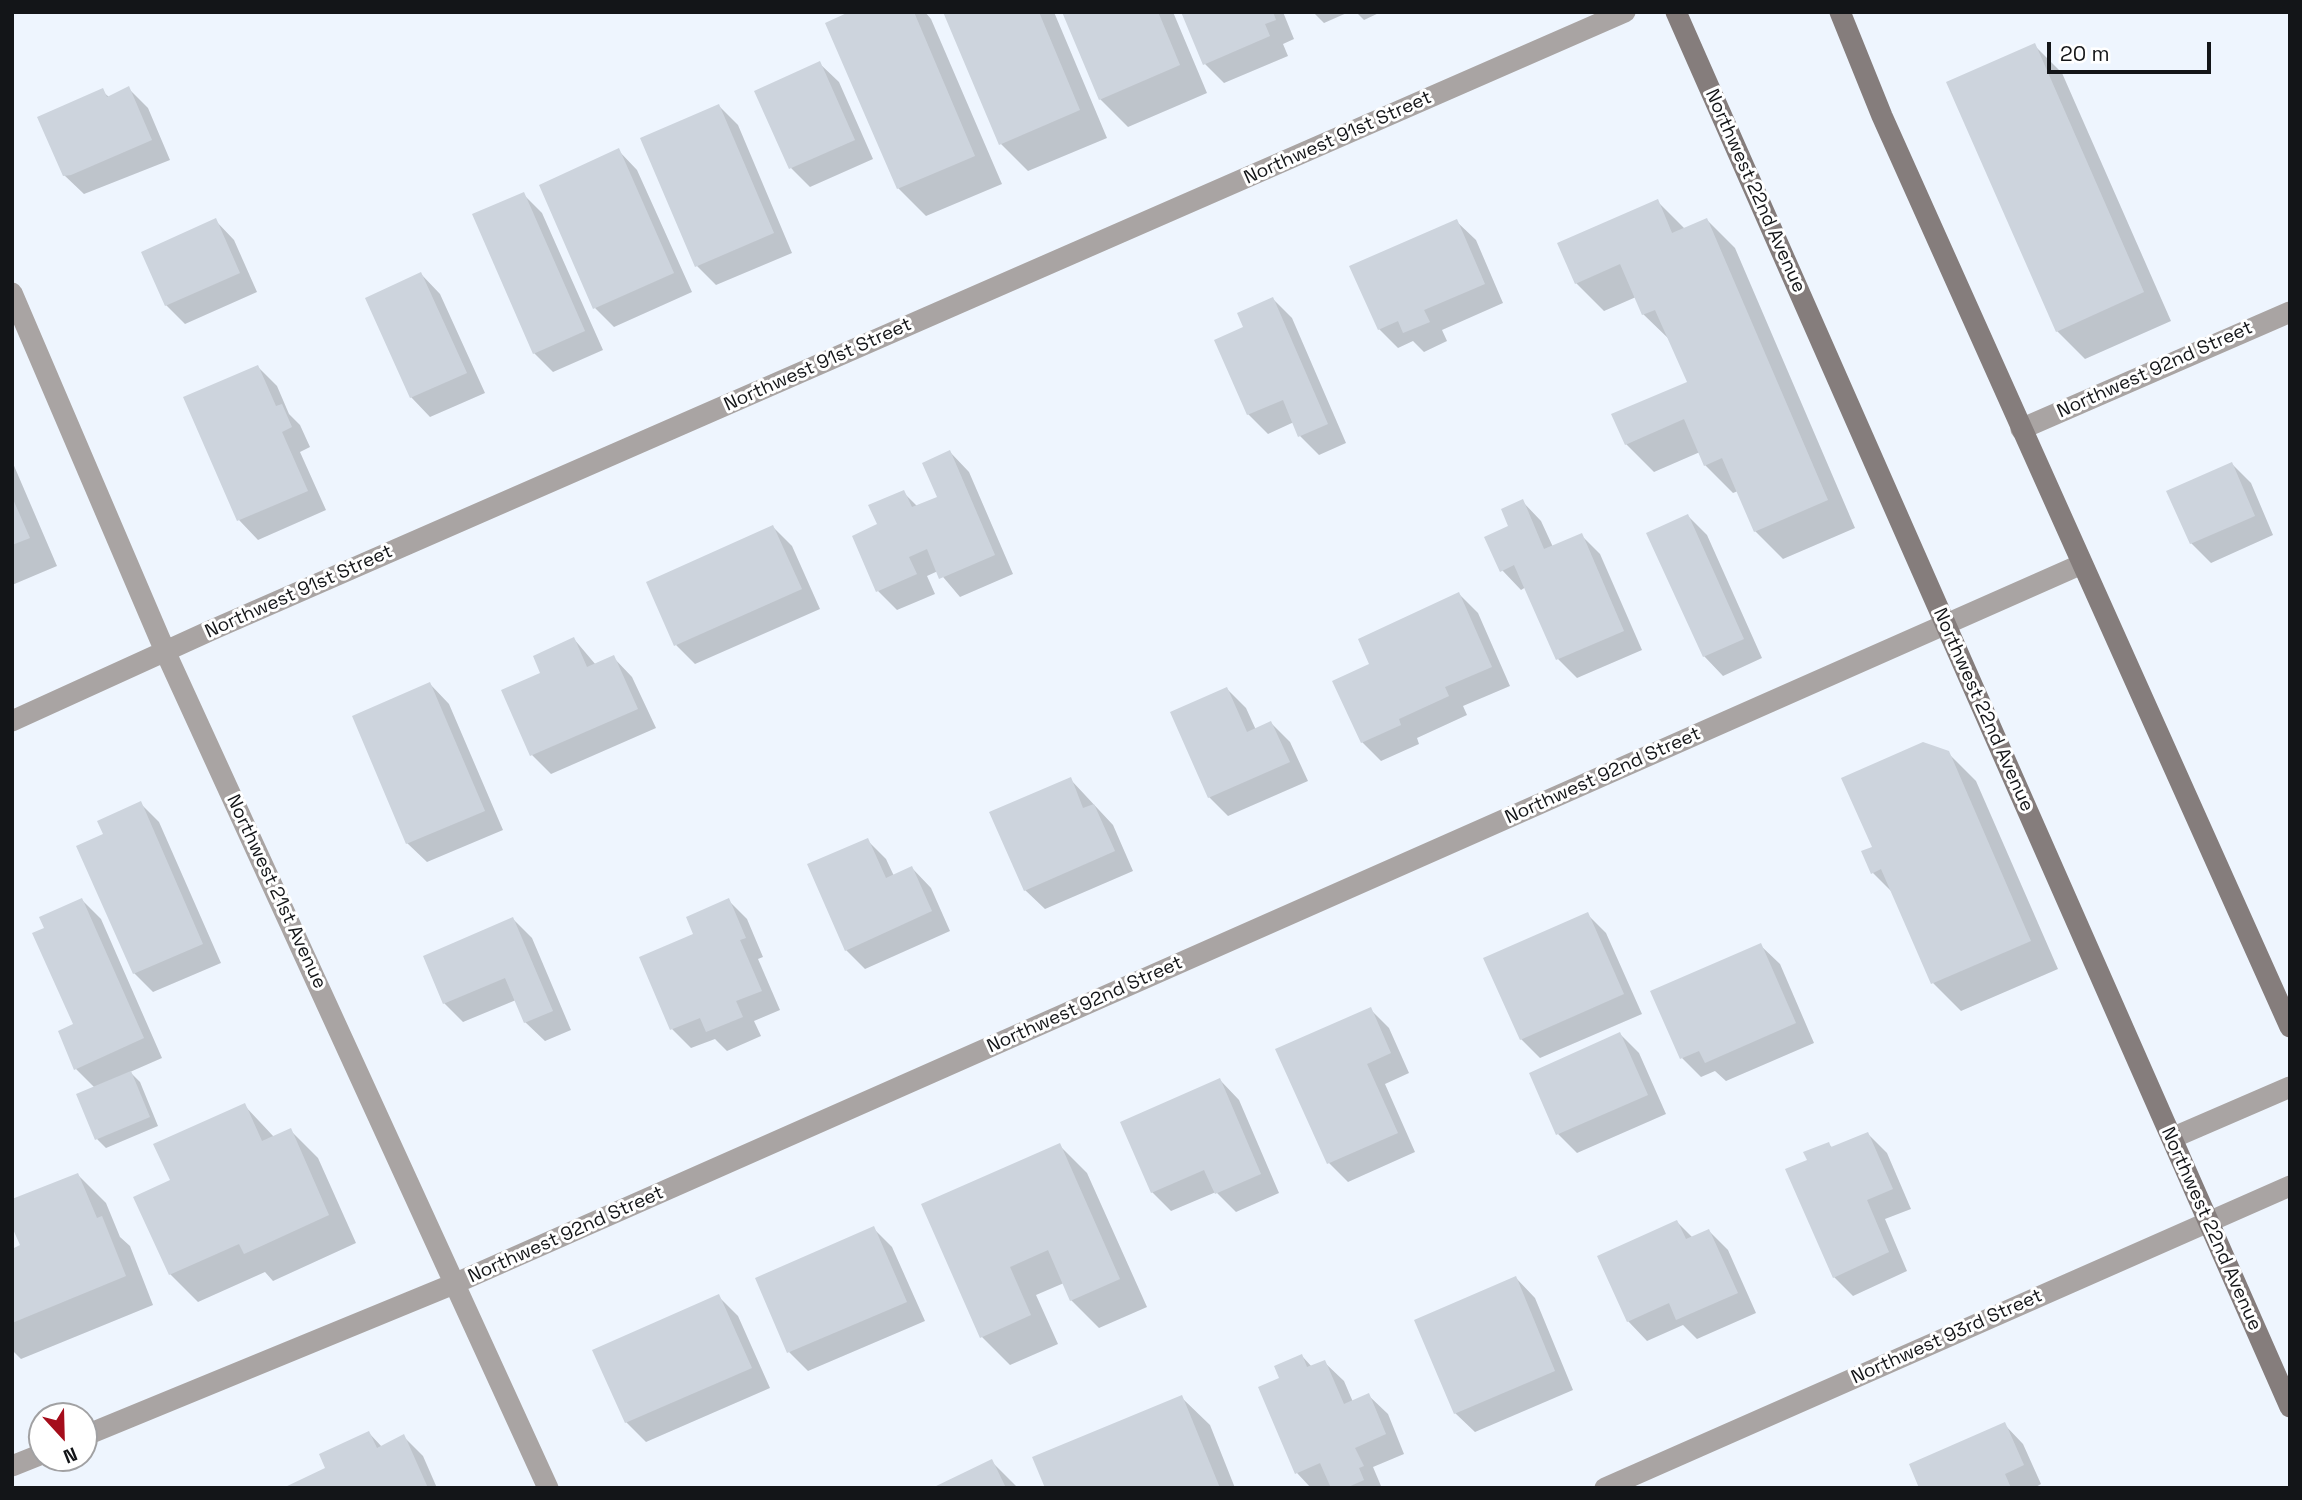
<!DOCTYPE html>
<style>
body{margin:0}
#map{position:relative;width:2302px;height:1500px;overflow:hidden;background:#eef5fe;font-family:"Space Grotesk",sans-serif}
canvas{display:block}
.frame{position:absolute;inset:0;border:14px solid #131518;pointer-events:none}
.north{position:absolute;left:28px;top:1402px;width:70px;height:70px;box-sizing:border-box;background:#fff;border:2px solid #a1a1a3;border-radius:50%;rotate:158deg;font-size:19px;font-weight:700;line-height:28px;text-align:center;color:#131518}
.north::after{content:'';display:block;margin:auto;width:24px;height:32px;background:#a50d1b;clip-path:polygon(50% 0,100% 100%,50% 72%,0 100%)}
.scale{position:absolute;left:2047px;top:42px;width:164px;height:32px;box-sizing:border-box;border:4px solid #131518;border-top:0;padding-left:9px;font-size:21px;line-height:24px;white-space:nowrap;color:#131518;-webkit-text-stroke:5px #fff;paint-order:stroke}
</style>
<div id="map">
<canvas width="2302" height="1500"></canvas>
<div class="frame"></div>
<div class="north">N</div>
<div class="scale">20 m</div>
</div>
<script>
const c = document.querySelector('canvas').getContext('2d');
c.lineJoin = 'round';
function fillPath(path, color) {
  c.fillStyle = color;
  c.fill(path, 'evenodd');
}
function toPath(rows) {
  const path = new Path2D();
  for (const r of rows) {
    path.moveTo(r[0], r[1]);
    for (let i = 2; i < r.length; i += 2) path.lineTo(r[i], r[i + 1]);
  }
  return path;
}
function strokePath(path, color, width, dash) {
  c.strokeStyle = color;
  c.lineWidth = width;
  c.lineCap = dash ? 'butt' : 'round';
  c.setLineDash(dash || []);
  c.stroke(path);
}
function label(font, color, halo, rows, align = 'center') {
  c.font = font + ' "Space Grotesk",sans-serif';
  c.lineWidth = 6;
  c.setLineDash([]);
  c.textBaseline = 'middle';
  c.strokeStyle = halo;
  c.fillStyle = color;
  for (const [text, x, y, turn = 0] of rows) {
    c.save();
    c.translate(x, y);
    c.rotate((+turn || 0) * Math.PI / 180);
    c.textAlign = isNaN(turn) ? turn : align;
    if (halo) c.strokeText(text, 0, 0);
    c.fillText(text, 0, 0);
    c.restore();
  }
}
const shadow = toPath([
 [853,12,925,12,931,19,1002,184,926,216,898,188],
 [945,12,1054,12,1107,138,1028,171,1001,144],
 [1064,12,1173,12,1207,93,1128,127,1100,99],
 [1183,12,1283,12,1294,39,1283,44,1288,56,1224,83,1205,64],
 [1313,12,1349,12,1324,23],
 [1356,12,1381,12,1364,20],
 [2034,45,2062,73,2171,321,2085,359,2057,331],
 [819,63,839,82,873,159,810,187,791,168],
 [129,89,148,108,170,160,84,194,64,175,102,91,109,97],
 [719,106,738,125,792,253,716,285,697,266],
 [618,150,637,170,692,292,614,327,595,308],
 [523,194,542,213,603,350,553,372,534,353],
 [1657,201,1685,229,1707,220,1735,248,1855,528,1783,559,1755,531,1738,491,1733,493,1705,465,1700,452,1654,472,1626,444,1689,383,1671,341,1643,314,1636,297,1604,311,1576,283],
 [215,220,234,240,257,292,185,324,166,305],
 [1456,221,1476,240,1503,303,1442,330,1447,341,1424,352,1413,341,1398,348,1379,329],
 [421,274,440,294,485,393,430,417,411,397],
 [1273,299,1292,318,1346,443,1319,455,1300,436,1294,422,1268,434,1248,414,1245,328],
 [258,367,277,386,289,414,300,425,310,447,300,452,326,510,258,540,239,520,186,398],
 [950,452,969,472,1013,574,960,597,938,571,927,576,935,594,897,610,878,591,879,525,903,492,918,507,939,498],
 [12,461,57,566,12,585],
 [2232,464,2251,483,2273,535,2211,563,2191,543],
 [1522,501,1541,521,1553,547,1581,535,1600,554,1642,650,1577,678,1558,659,1526,587,1521,590,1502,570,1511,527],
 [1688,516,1707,535,1762,658,1723,676,1704,656],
 [773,527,792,546,820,609,695,664,676,645],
 [1459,594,1478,613,1510,686,1463,706,1467,715,1417,738,1419,744,1381,761,1362,742,1371,665],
 [574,639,596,665,613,657,632,677,656,728,551,774,532,755,543,674],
 [430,684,449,704,503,830,427,862,407,843],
 [1227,689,1246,708,1256,730,1271,723,1290,742,1308,781,1228,816,1209,797],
 [1948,753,1976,781,2058,969,1961,1011,1933,983,1894,894,1873,873,1863,852,1874,847],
 [1071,780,1113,825,1133,871,1045,909,1025,890],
 [140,803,159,822,221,963,153,992,134,973,105,835],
 [867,840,886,859,894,876,912,868,931,888,950,931,865,969,846,950],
 [82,900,101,919,162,1058,130,1072,140,1082,158,1126,106,1148,97,1139,95,1088,76,1069,75,1025,47,929],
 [728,900,747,919,763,957,758,959,780,1010,754,1021,761,1036,727,1051,715,1039,691,1048,672,1029,696,935],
 [1587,914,1606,933,1642,1014,1540,1058,1521,1039],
 [513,919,532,938,571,1030,545,1041,525,1022,516,1000,463,1022,444,1003],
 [1760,945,1780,964,1814,1043,1726,1081,1715,1071,1701,1077,1682,1058],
 [1370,1009,1389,1028,1409,1073,1385,1084,1415,1152,1348,1182,1329,1163],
 [1620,1034,1639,1053,1666,1114,1577,1153,1558,1134],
 [1220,1080,1239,1100,1279,1193,1236,1212,1216,1192,1171,1211,1152,1192],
 [244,1105,274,1137,290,1130,318,1158,356,1243,273,1281,265,1272,198,1302,170,1274,172,1181],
 [1868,1134,1887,1153,1911,1209,1885,1219,1907,1271,1853,1296,1834,1277,1809,1161,1828,1144,1833,1148],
 [1059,1145,1087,1173,1147,1307,1099,1328,1071,1300,1064,1283,1036,1295,1058,1344,1010,1365,982,1337,923,1205],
 [78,1175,106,1203,120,1237,130,1246,153,1305,21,1359,12,1350,12,1251,22,1246],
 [1677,1222,1693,1238,1709,1231,1728,1250,1756,1313,1697,1339,1683,1325,1647,1341,1628,1321],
 [873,1228,892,1247,925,1321,808,1371,789,1352],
 [1516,1278,1535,1298,1573,1390,1475,1432,1455,1413],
 [719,1297,738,1316,770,1388,646,1442,626,1422],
 [1302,1356,1312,1367,1324,1362,1344,1381,1353,1402,1368,1395,1388,1414,1404,1454,1373,1467,1381,1486,1311,1488,1297,1473,1281,1379],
 [1182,1398,1210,1425,1235,1488,1047,1488],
 [2004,1424,2023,1444,2041,1484,2034,1488,1921,1488],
 [369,1433,382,1447,404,1437,423,1456,437,1488,287,1488,328,1469],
 [992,1462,1018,1488,936,1488]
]);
const building = toPath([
 [849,12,914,12,975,156,897,189,825,23],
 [943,12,1039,12,1080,110,999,145],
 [1062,12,1158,12,1180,65,1099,100],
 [1181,12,1273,12,1276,20,1265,24,1270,36,1203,65],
 [2035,43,2144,292,2056,332,1946,82],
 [820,61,855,140,789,169,754,91],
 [129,86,152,140,71,175,63,176,37,117,103,88,107,97],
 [719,104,774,233,695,267,640,138],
 [619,148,674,273,593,309,539,185],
 [524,192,585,331,533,354,472,214],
 [1658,199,1672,233,1707,218,1828,500,1754,532,1722,458,1704,466,1684,419,1625,445,1611,414,1687,382,1655,310,1642,315,1620,264,1575,284,1557,243],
 [216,218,240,273,165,306,141,252],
 [1457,219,1485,284,1424,310,1430,322,1403,333,1398,321,1378,330,1349,266],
 [421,272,467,373,410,398,365,298],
 [1273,297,1328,424,1298,437,1283,400,1247,415,1214,340,1243,327,1237,313],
 [258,365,276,406,282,404,292,427,282,432,308,491,237,521,183,397],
 [950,450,995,555,939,579,927,549,909,557,917,574,876,592,852,536,877,524,868,505,904,490,912,507,937,497,922,463],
 [2232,462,2255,516,2190,544,2166,491],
 [12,497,30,538,12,545],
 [1523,499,1544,549,1582,533,1624,631,1556,660,1514,565,1500,572,1484,537,1508,526,1501,509],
 [1688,514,1744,639,1703,657,1646,533],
 [773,525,802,589,674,646,646,582],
 [1459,592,1492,667,1445,687,1449,696,1399,719,1401,725,1361,743,1332,681,1369,664,1358,639],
 [574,637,587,667,614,655,638,709,530,756,501,690,540,673,533,656],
 [430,682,485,811,406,844,352,716],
 [1227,687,1247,732,1271,721,1290,762,1208,798,1170,712],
 [1923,742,1949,751,2031,941,1931,984,1881,869,1871,874,1861,851,1872,847,1841,778],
 [1071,777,1083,808,1094,804,1115,851,1024,891,989,812],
 [141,801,203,944,133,974,76,846,103,834,97,821],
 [868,838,886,878,912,866,932,911,845,951,807,864],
 [82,898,144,1038,74,1070,58,1031,73,1024,32,933,44,928,39,917],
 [729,898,746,938,740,940,762,991,736,1001,743,1017,706,1032,700,1018,670,1030,639,957,693,934,686,917],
 [1588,912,1624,994,1520,1040,1483,958],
 [513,917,553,1011,524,1023,505,978,443,1004,423,956],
 [1761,943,1796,1023,1705,1063,1699,1051,1680,1059,1650,991],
 [1371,1007,1391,1053,1367,1064,1398,1133,1327,1164,1275,1049],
 [1620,1032,1648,1095,1556,1135,1529,1073],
 [131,1071,150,1117,95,1140,76,1094],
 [1220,1078,1261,1174,1215,1194,1204,1170,1151,1193,1120,1122],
 [245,1103,262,1141,291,1128,329,1215,244,1254,239,1244,169,1275,133,1197,170,1180,153,1144],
 [1868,1132,1893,1189,1867,1200,1889,1252,1833,1278,1785,1169,1807,1160,1803,1152,1829,1142,1831,1147],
 [1060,1143,1120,1279,1070,1301,1048,1250,1010,1267,1031,1315,980,1338,921,1204],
 [78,1173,97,1218,102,1216,126,1276,12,1323,12,1249,20,1245,12,1227,12,1199],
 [1677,1220,1686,1239,1709,1229,1738,1293,1676,1320,1669,1303,1627,1322,1597,1256],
 [874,1226,907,1302,787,1353,755,1278],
 [1516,1276,1555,1371,1454,1414,1414,1320],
 [719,1294,752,1368,625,1423,592,1350],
 [1302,1354,1307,1367,1325,1360,1344,1404,1369,1393,1386,1434,1355,1448,1364,1466,1359,1468,1364,1480,1346,1488,1331,1488,1320,1463,1295,1474,1258,1387,1279,1378,1274,1366],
 [1182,1395,1220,1488,1045,1488,1032,1457],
 [2005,1422,2024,1465,2005,1474,2011,1488,1919,1488,1909,1464],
 [369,1431,377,1448,404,1434,428,1488,283,1488,325,1468,319,1454],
 [992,1459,1006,1488,932,1488]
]);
const street = toPath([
 [12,293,165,651,548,1488],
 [2021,429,2290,312],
 [12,721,214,629,1625,12],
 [2172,1138,2290,1087],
 [84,1436,456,1283,2082,564],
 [12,1466,42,1454],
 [1605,1488,2290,1186]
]);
const secondary = toPath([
 [1676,12,2290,1407],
 [1840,12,1882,116,2290,1027]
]);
const streetNames = [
 ["Northwest 91st Street",1338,138,-24],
 ["Northwest 22nd Avenue",1755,191,66],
 ["Northwest 91st Street",818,365,-24],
 ["Northwest 92nd Street",2155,370,-24],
 ["Northwest 91st Street",299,592,-24],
 ["Northwest 22nd Avenue",1983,710,66],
 ["Northwest 92nd Street",1603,776,-24],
 ["Northwest 21st Avenue",276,892,65],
 ["Northwest 92nd Street",1085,1005,-24],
 ["Northwest 22nd Avenue",2211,1229,66],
 ["Northwest 92nd Street",566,1235,-24],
 ["Northwest 93rd Street",1947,1337,-24]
];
fillPath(shadow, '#0003');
fillPath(building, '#cdd4dd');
strokePath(street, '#a9a4a3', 21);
strokePath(secondary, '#857d7c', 21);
label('19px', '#131518', '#fff', streetNames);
</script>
